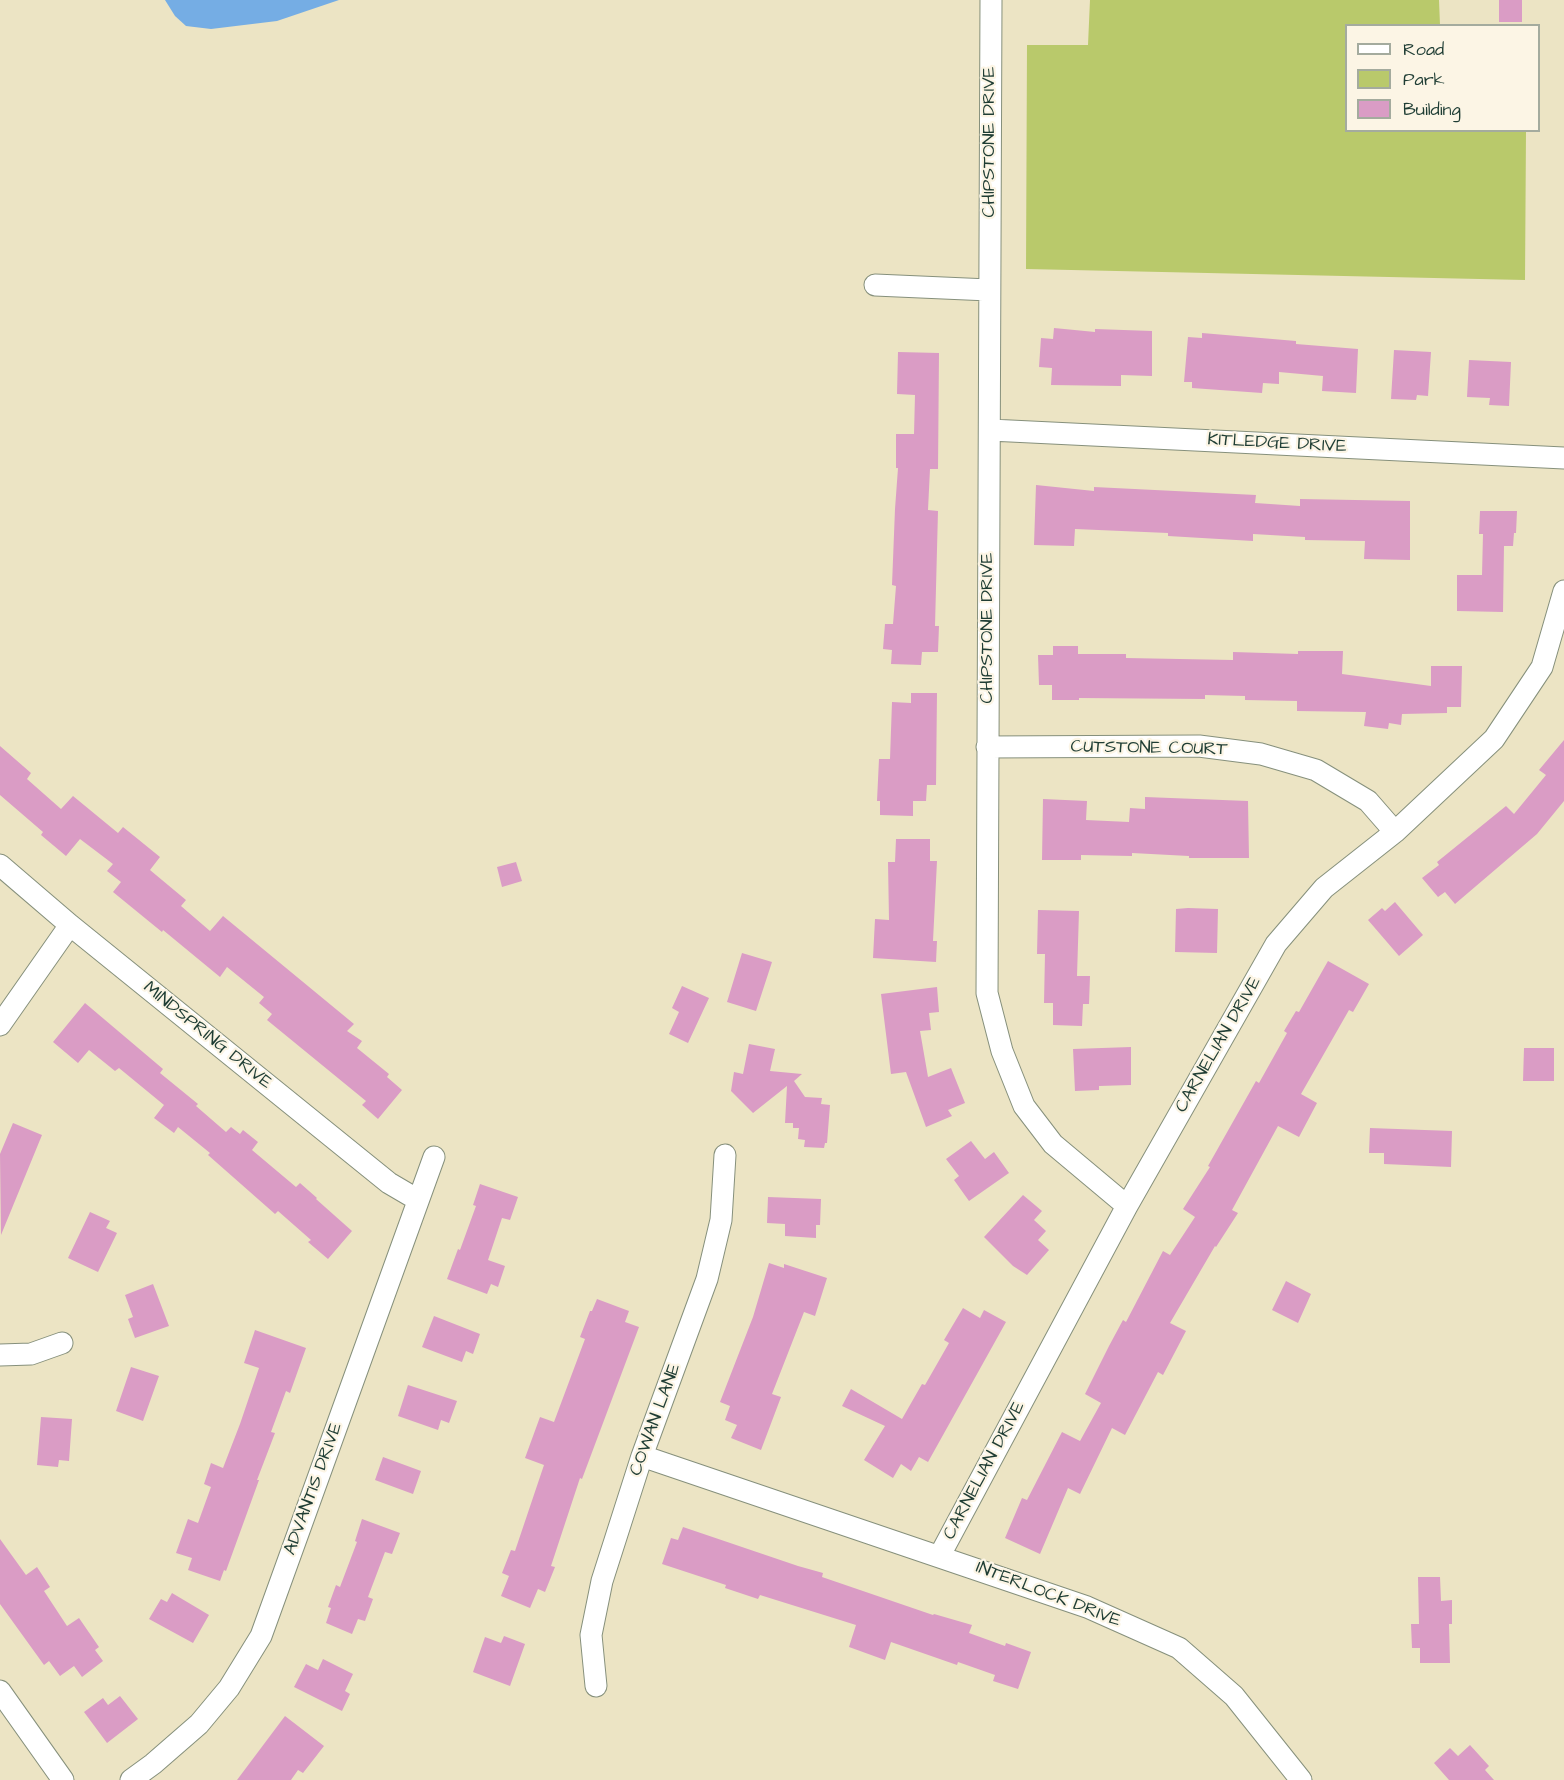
<!DOCTYPE html>
<style>
body{margin:0}
#map{position:relative;width:1564px;height:1780px;overflow:hidden;background:#ece4c4;font-family:"Architects Daughter",sans-serif}
canvas{display:block}
.legend{position:absolute;left:1345px;top:24px;width:195px;height:108px;box-sizing:border-box;background:#fcf5e5;border:2px solid #a4ab9e;margin:0;padding:8px 10px;list-style:none;font-size:18px;color:#1f3d34}
.legend li{display:flex;align-items:center;gap:12px;height:30px}
.legend b{width:30px;border:2px solid #a4ab9e}
</style>
<div id="map">
<canvas width="1564" height="1780"></canvas>
<ul class="legend">
<li><b style="height:8px;background:#fff"></b>Road</li>
<li><b style="height:16px;background:#b9c96b"></b>Park</li>
<li><b style="height:16px;background:#da9cc5"></b>Building</li>
</ul>
</div>
<script>
const c = document.querySelector('canvas').getContext('2d');
c.lineJoin = 'round';
function fillPath(path, color) {
  c.fillStyle = color;
  c.fill(path, 'evenodd');
}
function toPath(rows) {
  const path = new Path2D();
  for (const r of rows) {
    path.moveTo(r[0], r[1]);
    for (let i = 2; i < r.length; i += 2) path.lineTo(r[i], r[i + 1]);
  }
  return path;
}
function strokePath(path, color, width, dash) {
  c.strokeStyle = color;
  c.lineWidth = width;
  c.lineCap = dash ? 'butt' : 'round';
  c.setLineDash(dash || []);
  c.stroke(path);
}
function label(font, color, halo, rows, align = 'center') {
  c.font = font + ' "Architects Daughter",sans-serif';
  c.lineWidth = 4.5;
  c.setLineDash([]);
  c.textBaseline = 'middle';
  c.strokeStyle = halo;
  c.fillStyle = color;
  for (const [text, x, y, turn = 0] of rows) {
    c.save();
    c.translate(x, y);
    c.rotate((+turn || 0) * Math.PI / 180);
    c.textAlign = isNaN(turn) ? turn : align;
    if (halo) c.strokeText(text, 0, 0);
    c.fillText(text, 0, 0);
    c.restore();
  }
}
const green = toPath([
 [1090,0,1439,0,1440,25,1346,26,1346,130,1526,131,1525,280,1026,269,1027,45,1088,45]
]);
const water = toPath([
 [165,0,339,0,277,21,211,29,186,26,175,16]
]);
const building = toPath([
 [1499,0,1522,0,1522,22,1499,22],
 [1054,328,1095,332,1095,329,1152,331,1152,376,1121,375,1121,386,1051,385,1052,368,1039,367,1041,338,1053,339],
 [1202,333,1296,341,1296,344,1358,349,1356,393,1322,391,1323,376,1279,372,1279,384,1263,383,1262,393,1192,388,1192,382,1184,382,1188,337,1202,338],
 [1394,350,1431,352,1428,396,1417,395,1416,400,1391,399],
 [898,352,939,353,938,469,930,469,928,510,938,511,935,626,939,626,938,652,922,652,921,665,891,664,892,650,883,649,885,624,893,624,896,586,892,585,895,509,898,468,896,468,896,434,914,434,915,395,897,394],
 [1469,360,1511,362,1509,406,1489,405,1490,398,1467,397],
 [1036,485,1094,491,1094,487,1256,495,1255,503,1300,506,1300,499,1410,501,1410,560,1364,559,1365,541,1305,540,1305,537,1253,534,1253,541,1168,536,1168,533,1075,529,1074,546,1034,545],
 [1480,511,1517,511,1516,533,1514,533,1513,546,1504,546,1503,612,1457,611,1457,575,1482,575,1483,534,1479,534],
 [1053,646,1078,646,1078,654,1126,654,1126,658,1233,660,1233,652,1298,654,1298,651,1343,651,1342,674,1431,686,1431,666,1462,666,1461,707,1447,707,1447,713,1402,714,1401,725,1389,723,1388,729,1364,726,1366,712,1297,711,1297,701,1245,700,1245,696,1205,695,1205,699,1079,698,1079,700,1052,700,1052,685,1039,685,1038,655,1053,655],
 [911,693,937,693,936,785,927,785,926,801,913,801,913,816,880,815,880,801,877,801,879,759,890,759,892,702,911,703],
 [1564,740,1564,801,1537,834,1455,904,1445,892,1438,897,1422,878,1439,865,1437,862,1506,806,1514,814,1546,775,1539,770],
 [0,746,31,773,27,779,61,809,73,796,118,833,123,827,160,857,150,870,186,900,181,906,210,931,223,916,354,1024,347,1031,362,1041,357,1048,389,1074,387,1077,402,1090,378,1119,362,1105,366,1101,267,1020,272,1014,259,1003,264,997,227,967,220,977,163,930,162,932,113,892,121,882,107,871,113,864,80,839,66,856,41,835,43,832,0,795],
 [1145,797,1248,801,1249,858,1189,858,1189,856,1132,853,1132,856,1081,855,1081,860,1042,860,1043,799,1087,801,1086,820,1129,822,1130,808,1145,809],
 [896,839,930,839,930,861,937,861,933,941,937,941,936,962,873,958,875,919,889,920,888,862,895,862],
 [516,862,522,881,502,887,497,867],
 [1395,902,1423,935,1399,956,1368,920,1382,908,1385,911],
 [1188,908,1218,909,1217,953,1175,952,1176,909],
 [1038,910,1079,911,1077,976,1090,976,1089,1004,1083,1004,1082,1026,1053,1025,1053,1003,1044,1003,1045,954,1037,954],
 [742,953,772,962,756,1011,727,1002],
 [1328,961,1369,984,1353,1012,1349,1010,1301,1094,1317,1103,1299,1137,1278,1126,1232,1210,1238,1213,1216,1247,1215,1246,1170,1323,1186,1331,1163,1375,1158,1372,1125,1435,1112,1428,1080,1494,1068,1488,1040,1554,1005,1538,1022,1498,1027,1500,1062,1432,1080,1441,1101,1403,1085,1394,1109,1346,1123,1320,1126,1322,1163,1251,1170,1255,1195,1217,1183,1209,1210,1167,1208,1166,1256,1081,1259,1083,1287,1033,1284,1031,1296,1011,1299,1012],
 [682,986,709,998,688,1043,669,1034,679,1012,672,1008],
 [937,987,939,1012,929,1013,931,1030,920,1031,928,1077,951,1068,965,1103,948,1110,952,1116,926,1127,906,1072,891,1074,881,994],
 [85,1003,163,1069,160,1073,198,1104,196,1106,226,1132,231,1127,240,1134,243,1130,258,1142,252,1150,296,1187,300,1183,317,1198,316,1199,352,1231,328,1259,308,1242,311,1240,278,1211,275,1214,208,1155,210,1153,178,1127,174,1133,154,1118,164,1105,119,1068,115,1071,89,1050,78,1063,53,1042],
 [749,1044,775,1049,770,1071,802,1074,794,1081,805,1097,822,1098,821,1104,830,1105,827,1143,825,1143,824,1148,804,1147,805,1140,798,1139,799,1128,793,1128,793,1123,785,1123,787,1086,753,1113,731,1091,734,1072,743,1074],
 [1131,1047,1131,1085,1099,1086,1099,1090,1075,1091,1073,1049],
 [1524,1048,1554,1048,1554,1081,1523,1081],
 [13,1123,42,1135,1,1235,0,1154],
 [1370,1128,1452,1131,1451,1167,1384,1164,1384,1153,1369,1153],
 [971,1141,985,1159,994,1152,1009,1173,969,1201,954,1180,959,1176,946,1159],
 [480,1184,518,1197,510,1220,502,1218,488,1260,505,1266,498,1287,491,1284,487,1294,447,1279,458,1249,460,1250,476,1206,473,1205],
 [1023,1195,1042,1211,1034,1220,1046,1231,1038,1240,1049,1250,1027,1275,1013,1266,984,1237],
 [768,1197,821,1199,820,1225,816,1225,816,1238,785,1236,785,1224,767,1223],
 [90,1212,110,1221,106,1228,117,1233,98,1272,68,1258],
 [769,1263,784,1268,784,1264,827,1278,815,1316,804,1312,772,1394,781,1397,761,1450,731,1438,737,1425,725,1420,730,1406,720,1402,753,1317],
 [1286,1281,1311,1294,1298,1323,1272,1310],
 [153,1284,169,1326,135,1338,128,1319,133,1317,125,1295],
 [597,1299,629,1311,625,1322,639,1327,582,1479,580,1478,551,1566,555,1567,545,1592,538,1589,530,1608,501,1596,509,1576,502,1573,511,1550,515,1551,544,1465,525,1458,540,1417,554,1422,585,1339,580,1337,590,1311,592,1311],
 [963,1308,980,1318,984,1310,1006,1322,928,1462,919,1457,911,1471,901,1464,893,1478,864,1460,885,1426,842,1406,851,1389,902,1419,922,1384,925,1385,949,1343,944,1340],
 [434,1316,480,1334,473,1354,466,1351,462,1362,422,1347],
 [255,1330,306,1348,290,1393,286,1391,271,1432,275,1433,257,1480,259,1480,226,1571,224,1570,220,1581,188,1570,192,1558,176,1553,188,1519,198,1523,211,1487,204,1484,211,1463,223,1468,240,1424,259,1368,244,1363],
 [131,1367,159,1376,143,1421,116,1411],
 [408,1385,457,1401,449,1423,441,1420,438,1430,398,1416],
 [41,1417,72,1419,69,1461,59,1460,58,1467,37,1465],
 [383,1457,421,1471,413,1494,375,1480],
 [362,1519,400,1533,392,1554,385,1552,368,1597,373,1599,365,1621,358,1619,352,1634,326,1623,331,1608,328,1607,336,1585,340,1587,357,1542,355,1541],
 [683,1527,798,1566,823,1573,822,1577,933,1615,934,1614,972,1625,969,1633,1005,1646,1006,1643,1031,1652,1018,1689,993,1681,995,1675,958,1662,957,1665,891,1642,885,1660,849,1647,856,1625,760,1595,758,1599,725,1588,726,1585,662,1564,671,1538,678,1540],
 [0,1539,26,1575,37,1567,50,1587,44,1591,67,1626,79,1618,99,1647,95,1650,103,1661,82,1677,74,1666,60,1676,49,1661,44,1665,0,1604],
 [1418,1577,1440,1577,1441,1601,1452,1600,1452,1624,1449,1624,1450,1663,1420,1663,1420,1648,1412,1648,1411,1624,1419,1624],
 [172,1593,209,1615,193,1643,149,1619,161,1599,167,1602],
 [504,1636,525,1644,510,1686,473,1672,485,1637,501,1643],
 [323,1659,353,1674,345,1691,350,1694,342,1711,294,1687,306,1664,318,1670],
 [120,1696,138,1719,107,1743,84,1712,103,1698,108,1705],
 [285,1716,324,1746,303,1773,298,1770,291,1780,237,1780],
 [1470,1745,1489,1766,1485,1770,1494,1780,1449,1780,1434,1763,1450,1748,1458,1756]
]);
const street = toPath([
 [991,0,987,993,1002,1051,1024,1106,1053,1144,1127,1206],
 [875,285,989,290],
 [990,430,1564,458],
 [987,747,1199,746,1261,754,1316,770,1368,801,1395,832],
 [0,865,70,925,389,1183,418,1200],
 [0,1025,70,925],
 [0,1355,31,1354,62,1343],
 [642,1456,1087,1607,1179,1648,1234,1696,1301,1780],
 [940,1555,1127,1206,1276,944,1324,888,1395,832,1494,739,1542,667,1564,591],
 [596,1686,591,1635,602,1581,642,1456,707,1279,721,1220,725,1155],
 [0,1691,63,1780],
 [131,1780,153,1764,199,1724,229,1688,261,1636,434,1157]
]);
const streetNames = [
 ["CHIPSTONE DRIVE",990,142,-90],
 ["KITLEDGE DRIVE",1277,444,3],
 ["CHIPSTONE DRIVE",988,628,-90],
 ["CUTSTONE COURT",1149,749,1],
 ["MINDSPRING DRIVE",207,1036,39],
 ["CARNELIAN DRIVE",1219,1045,-60],
 ["COWAN LANE",656,1420,-70],
 ["CARNELIAN DRIVE",985,1471,-62],
 ["ADVANTIS DRIVE",314,1489,-70],
 ["INTERLOCK DRIVE",1048,1595,21]
];
fillPath(green, '#b9c96b');
fillPath(water, '#75ade4');
fillPath(building, '#da9cc5');
strokePath(street, '#86907c', 23);
strokePath(street, '#fff', 21);
label('18px', '#1f3d34', '#fcf5e5', streetNames);
</script>
